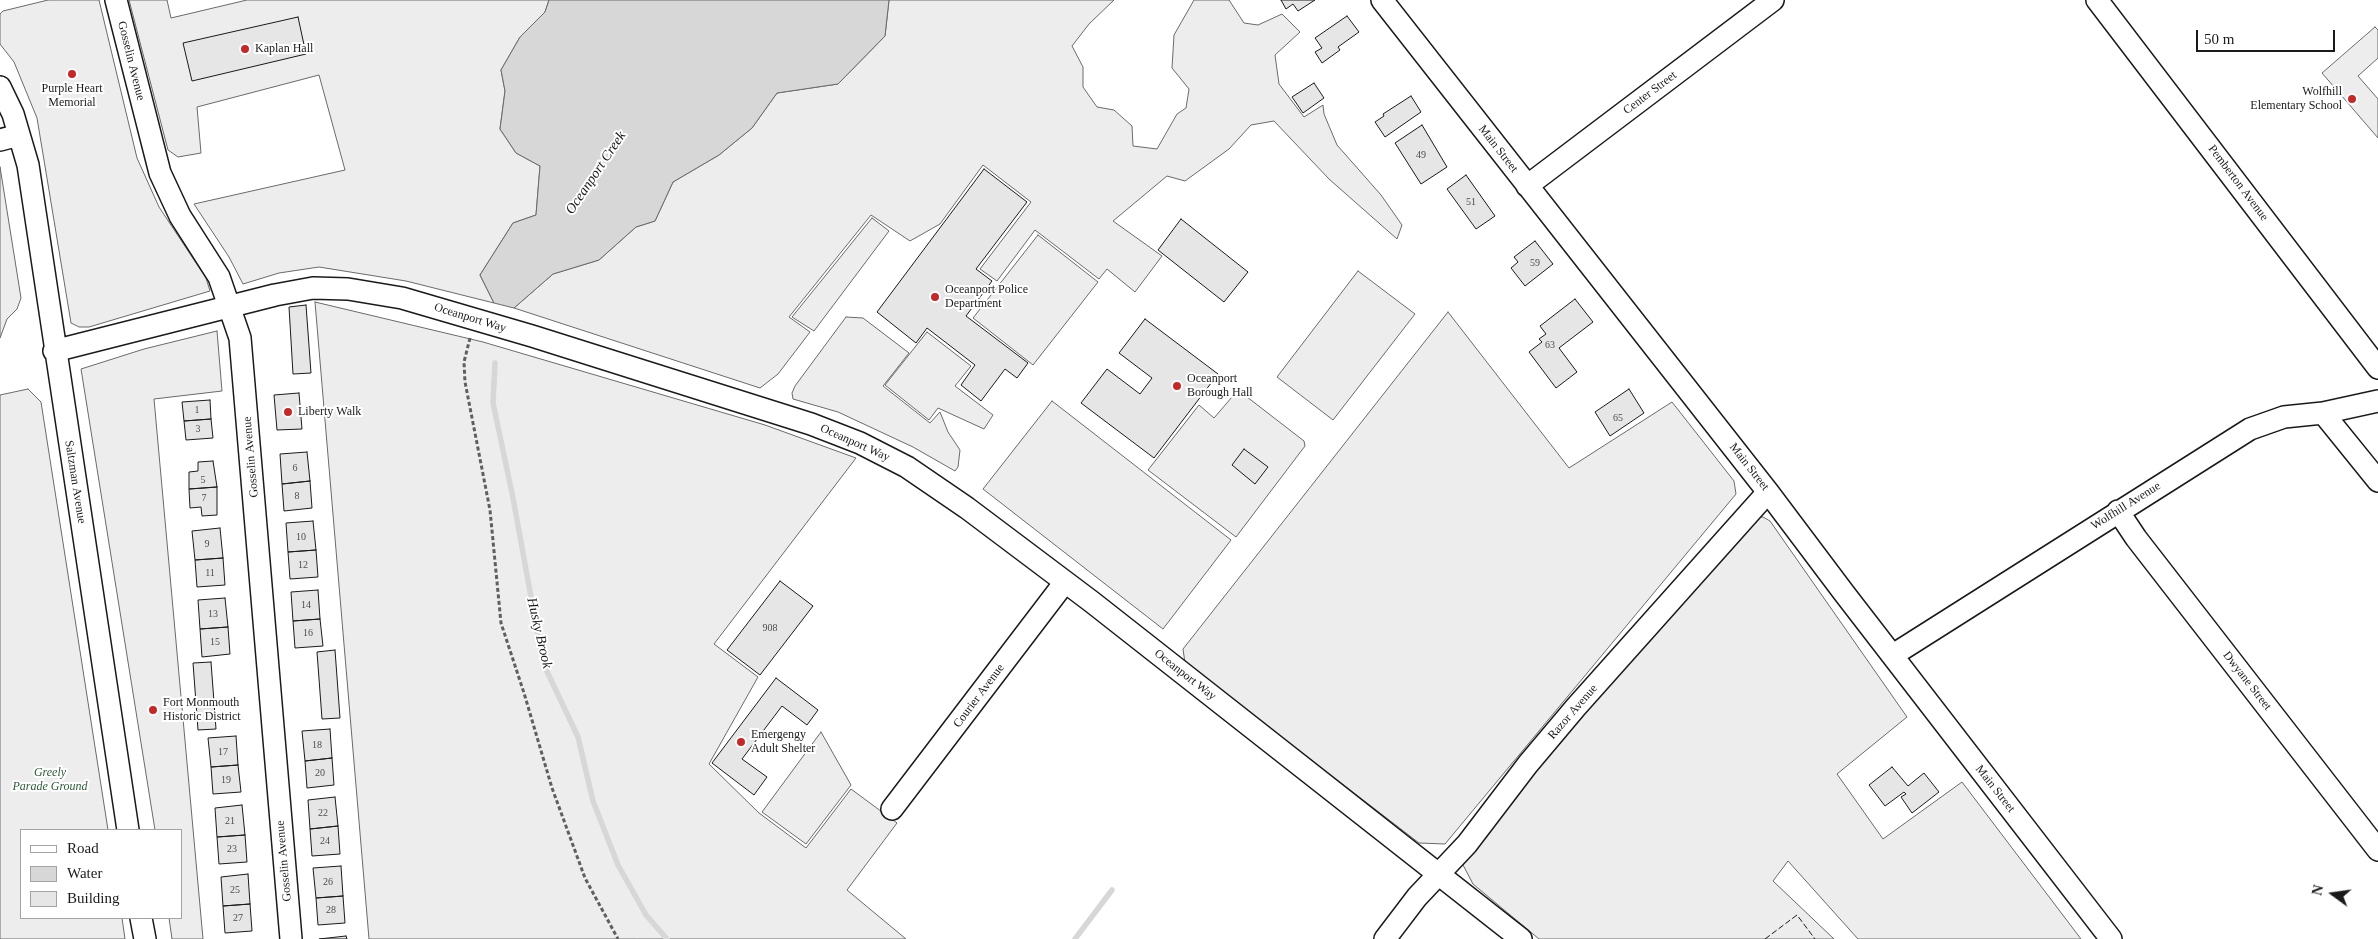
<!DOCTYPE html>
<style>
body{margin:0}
#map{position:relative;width:2378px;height:939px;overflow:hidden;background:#fff;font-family:Georgia,serif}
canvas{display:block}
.legend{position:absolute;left:20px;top:829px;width:162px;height:90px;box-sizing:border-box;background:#fff;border:1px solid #a3a3a3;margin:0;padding:6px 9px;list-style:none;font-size:15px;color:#1a1a1a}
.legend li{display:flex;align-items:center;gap:10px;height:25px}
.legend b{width:25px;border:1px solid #a3a3a3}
.north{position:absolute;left:2308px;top:869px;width:50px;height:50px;-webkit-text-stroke:4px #fff;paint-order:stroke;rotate:284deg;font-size:14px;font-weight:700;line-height:20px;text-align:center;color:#1a1a1a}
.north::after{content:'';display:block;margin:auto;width:18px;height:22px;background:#1a1a1a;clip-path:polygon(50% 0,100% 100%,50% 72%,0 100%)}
.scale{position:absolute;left:2196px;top:30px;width:139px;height:22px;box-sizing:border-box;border:2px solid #1a1a1a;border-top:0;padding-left:6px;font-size:15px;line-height:18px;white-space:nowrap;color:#1a1a1a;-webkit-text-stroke:4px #fff;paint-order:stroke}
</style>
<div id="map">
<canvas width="2378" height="939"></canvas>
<ul class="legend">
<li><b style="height:6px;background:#fff"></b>Road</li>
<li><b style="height:14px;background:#d7d7d7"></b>Water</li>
<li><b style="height:14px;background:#e6e6e6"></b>Building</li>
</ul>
<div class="north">N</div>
<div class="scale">50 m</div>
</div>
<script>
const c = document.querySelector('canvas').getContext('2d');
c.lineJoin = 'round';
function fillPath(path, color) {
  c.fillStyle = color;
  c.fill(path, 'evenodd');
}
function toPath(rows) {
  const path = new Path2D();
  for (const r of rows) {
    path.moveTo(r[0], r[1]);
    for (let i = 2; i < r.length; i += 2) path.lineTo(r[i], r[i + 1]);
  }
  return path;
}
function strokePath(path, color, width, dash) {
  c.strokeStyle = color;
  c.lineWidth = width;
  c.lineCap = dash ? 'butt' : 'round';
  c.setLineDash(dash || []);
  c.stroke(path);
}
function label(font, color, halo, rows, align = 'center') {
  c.font = font + ' Georgia,serif';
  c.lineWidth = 4;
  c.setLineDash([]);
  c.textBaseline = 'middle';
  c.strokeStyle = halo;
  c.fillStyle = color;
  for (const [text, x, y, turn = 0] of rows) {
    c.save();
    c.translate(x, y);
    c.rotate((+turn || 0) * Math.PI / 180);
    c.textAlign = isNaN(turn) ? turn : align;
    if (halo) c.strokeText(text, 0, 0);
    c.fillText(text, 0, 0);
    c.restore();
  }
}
const built = toPath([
 [48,0,99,0,137,158,159,207,206,278,210,291,89,327,79,327,71,323,37,118,14,62,0,44,0,14,3,11,48,0],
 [129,0,167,0,171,18,247,0,549,0,545,12,520,37,501,70,505,91,500,129,516,153,540,166,536,215,513,223,480,275,494,303,406,281,319,267,279,273,243,284,229,257,194,204,345,170,319,75,197,107,201,153,178,157,168,150,129,0],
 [889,0,1114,0,1089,24,1072,46,1083,67,1083,87,1097,107,1114,110,1132,126,1133,146,1157,149,1177,114,1186,108,1189,89,1172,68,1174,35,1194,0,1229,0,1244,23,1258,25,1282,14,1300,32,1275,55,1279,84,1304,117,1323,105,1324,114,1337,145,1381,195,1402,225,1397,239,1329,179,1274,121,1251,125,1229,149,1185,181,1167,176,1113,221,1162,256,1135,292,1107,269,1099,279,1035,230,997,281,980,269,1031,202,983,165,940,224,910,241,871,215,789,317,810,332,778,374,760,388,514,308,553,274,599,260,636,227,655,221,673,182,719,155,752,128,777,93,838,84,885,36,889,0],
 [2375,27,2378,30,2378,58,2358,76,2378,99,2378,138,2322,73,2375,27],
 [0,167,21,298,17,309,7,319,0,338,0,167],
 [872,218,889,231,814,331,792,317,872,218],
 [1038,235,1098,282,1033,365,973,318,1038,235],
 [1358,271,1415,314,1333,420,1277,377,1358,271],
 [315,302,483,342,765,425,856,458,714,644,758,677,709,764,759,813,806,848,851,789,897,823,847,890,906,939,369,939,315,302],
 [1448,312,1569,468,1672,402,1734,481,1736,494,1445,844,1419,843,1185,663,1183,649,1448,312],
 [846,317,863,318,909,353,883,386,930,423,940,412,948,432,960,450,958,467,955,471,913,447,838,412,793,399,792,393,795,386,846,317],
 [217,331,222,391,154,399,203,939,172,939,169,918,181,918,181,830,155,830,81,369,144,349,217,331],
 [927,332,971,366,955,386,993,415,984,429,938,408,929,420,885,385,927,332],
 [28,389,41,402,108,830,21,830,21,918,122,918,125,939,0,939,0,395,28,389],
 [1238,390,1304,441,1305,446,1236,537,1148,470,1199,405,1214,418,1238,390],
 [1052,401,1231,540,1163,629,983,489,1052,401],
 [1754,517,1763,517,1770,521,1907,717,1837,774,1883,839,1962,782,2081,939,1858,939,1788,861,1773,881,1834,939,1539,939,1473,884,1463,865,1472,848,1748,520,1754,517],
 [821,732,851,785,806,844,762,812,821,732]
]);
const water = toPath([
 [549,0,889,0,885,36,838,84,777,93,752,128,719,155,673,182,655,221,636,227,599,260,553,274,514,308,494,303,480,275,513,223,536,215,540,166,516,153,500,129,505,91,501,70,520,37,545,12,549,0]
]);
const stream = toPath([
 [495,363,493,403,513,498,543,663,578,737,593,801,618,865,646,915,667,939],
 [1075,939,1112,890]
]);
const building = toPath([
 [1281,0,1315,0,1298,11,1293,4,1286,9,1281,0],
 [1347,16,1359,32,1338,47,1340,50,1322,63,1315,52,1322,48,1315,38,1347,16],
 [298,17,306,54,192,81,183,43,298,17],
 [1314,83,1324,98,1303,113,1292,97,1314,83],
 [1411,96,1421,112,1385,137,1375,122,1384,116,1383,114,1411,96],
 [1422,125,1447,167,1421,184,1395,143,1422,125],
 [984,169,1027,202,976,269,992,281,966,316,1028,363,1017,378,1005,369,981,401,961,385,975,365,927,328,916,343,877,312,984,169],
 [1466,175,1495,216,1476,229,1447,189,1466,175],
 [1181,219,1248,272,1224,302,1158,250,1181,219],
 [1535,241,1553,264,1525,286,1511,268,1518,262,1514,257,1535,241],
 [1575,299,1593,322,1559,348,1577,372,1556,388,1529,352,1542,342,1539,339,1546,334,1540,326,1575,299],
 [306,305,311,373,293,374,289,307,306,305],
 [1145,319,1218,374,1154,458,1081,403,1107,369,1140,394,1152,378,1119,353,1145,319],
 [1629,389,1644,413,1610,436,1595,412,1629,389],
 [299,393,302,429,277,430,274,395,299,393],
 [210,400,211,419,184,421,182,402,210,400],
 [211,419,213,438,186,440,184,421,211,419],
 [1244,449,1268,467,1255,484,1232,465,1244,449],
 [307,452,310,481,282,484,280,454,307,452],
 [213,461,217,487,189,489,189,472,198,471,198,462,213,461],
 [310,481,312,508,284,511,282,484,310,481],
 [217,487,217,515,202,516,201,507,190,508,189,489,217,487],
 [313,521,316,550,288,552,286,523,313,521],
 [220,528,223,558,195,560,192,531,220,528],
 [316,550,318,577,290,579,288,552,316,550],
 [223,558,225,585,197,587,195,560,223,558],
 [780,581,813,606,760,675,727,650,780,581],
 [318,590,320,619,293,621,291,592,318,590],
 [225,598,228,627,200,629,198,600,225,598],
 [320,619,323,646,295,648,293,621,320,619],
 [228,627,230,654,202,657,200,629,228,627],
 [335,650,340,718,322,719,317,652,335,650],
 [211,662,216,729,198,730,193,663,211,662],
 [776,678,818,710,807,725,782,706,742,759,767,777,754,795,712,763,776,678],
 [330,729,332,758,305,761,302,731,330,729],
 [236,736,238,765,211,767,208,738,236,736],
 [332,758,334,785,307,788,305,761,332,758],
 [238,765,241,792,213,794,211,767,238,765],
 [1892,767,1908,786,1924,773,1939,792,1912,813,1901,797,1906,794,1904,792,1885,806,1869,785,1892,767],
 [335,797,338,826,310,829,308,800,335,797],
 [242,805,245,835,217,837,215,808,242,805],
 [338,826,340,854,312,856,310,829,338,826],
 [245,835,247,862,219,864,217,837,245,835],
 [341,866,343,896,316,898,313,868,341,866],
 [248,874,250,904,223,906,221,877,248,874],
 [343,896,345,923,318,925,316,898,343,896],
 [250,904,252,931,225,933,223,906,250,904],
 [346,936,347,939,319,939,346,936]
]);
const path = toPath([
 [470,338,464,362,465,382,490,510,501,623,524,693,552,788,585,878,618,939]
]);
const minor = toPath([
 [116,0,160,173,180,216,219,277,240,338,291,939],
 [1382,0,1768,492,1844,593,2111,939],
 [2097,0,2378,368],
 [0,87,13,114,28,165,128,830],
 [0,140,19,135],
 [1527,186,1773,0],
 [54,351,275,295,313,288,348,289,402,298,532,336,811,424,860,443,907,467,967,508,1092,602,1521,939],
 [2323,413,2378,481],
 [2118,511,2136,538,2378,850],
 [1893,655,2250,429,2284,417,2323,413,2378,401],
 [892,809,1065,582],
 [141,918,145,939],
 [1385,939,1417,897,1467,844,1528,764,1576,707,1768,492]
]);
const fence = toPath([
 [1765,939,1797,915,1815,939]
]);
const markers = [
 [245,49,5,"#c62828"],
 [72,74,5,"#c62828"],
 [2352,99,5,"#c62828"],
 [935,297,5,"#c62828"],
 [1177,386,5,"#c62828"],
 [288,412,5,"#c62828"],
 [153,710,5,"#c62828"],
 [741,742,5,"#c62828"]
];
const numberNames = [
 ["49",1421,155],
 ["51",1471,202],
 ["59",1535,263],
 ["63",1550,345],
 ["1",197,410],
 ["65",1618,418],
 ["3",198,429],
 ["6",295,468],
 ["5",203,480],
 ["8",297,496],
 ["7",204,498],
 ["10",301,537],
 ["9",207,544],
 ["12",303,565],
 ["11",210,573],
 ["14",306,605],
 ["13",213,614],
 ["908",770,628],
 ["16",308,633],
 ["15",215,642],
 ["18",317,745],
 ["17",223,752],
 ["20",320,773],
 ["19",226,780],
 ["22",323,813],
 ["21",230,821],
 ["24",325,841],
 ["23",232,849],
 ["26",328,882],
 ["25",235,890],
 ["28",331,910],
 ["27",238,918]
];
const poiNames = [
 ["Kaplan Hall",255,49],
 ["Purple Heart",72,89,"center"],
 ["Memorial",72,103,"center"],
 ["Wolfhill",2342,92,"right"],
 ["Elementary School",2342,106,"right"],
 ["Oceanport Police",945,290],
 ["Department",945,304],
 ["Oceanport",1187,379],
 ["Borough Hall",1187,393],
 ["Liberty Walk",298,412],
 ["Fort Monmouth",163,703],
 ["Historic District",163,717],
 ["Emergengy",751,735],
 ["Adult Shelter",751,749]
];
const streetNames = [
 ["Gosselin Avenue",131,61,76],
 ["Center Street",1650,93,-37],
 ["Main Street",1498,149,52],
 ["Pemberton Avenue",2238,183,53],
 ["Oceanport Way",470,318,17],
 ["Oceanport Way",855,443,24],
 ["Gosselin Avenue",251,457,-95],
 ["Main Street",1749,467,52],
 ["Saltzman Avenue",75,482,81],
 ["Wolfhill Avenue",2126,506,-32],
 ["Oceanport Way",1185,675,38],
 ["Dwyane Street",2247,681,52],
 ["Courier Avenue",979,696,-53],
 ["Razor Avenue",1573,712,-49],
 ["Main Street",1995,789,52],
 ["Gosselin Avenue",284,861,-95]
];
const parkNames = [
 ["Greely",50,773],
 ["Parade Ground",50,787]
];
const waterNames = [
 ["Oceanport Creek",596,173,-56],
 ["Husky Brook",539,633,77]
];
fillPath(built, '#ededed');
strokePath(built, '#6a6a6a', 1);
fillPath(water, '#d7d7d7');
strokePath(water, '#6a6a6a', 1);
strokePath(stream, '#d7d7d7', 5.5);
fillPath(building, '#e6e6e6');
strokePath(building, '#1a1a1a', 1);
strokePath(minor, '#1a1a1a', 24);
strokePath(path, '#5f5f5f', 3, [4, 2.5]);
strokePath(minor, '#fff', 21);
strokePath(fence, '#1a1a1a', 1, [6, 2.5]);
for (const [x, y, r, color] of markers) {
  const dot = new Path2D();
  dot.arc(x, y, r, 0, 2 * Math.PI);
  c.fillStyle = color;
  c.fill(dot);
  strokePath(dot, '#fff', 2);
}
label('10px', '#4d4d4d', null, numberNames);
label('12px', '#1a1a1a', '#fff', poiNames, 'left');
label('12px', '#1a1a1a', '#fff', streetNames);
label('italic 12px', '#2b5a34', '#fff', parkNames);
label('italic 14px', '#1a1a1a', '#fff', waterNames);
</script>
